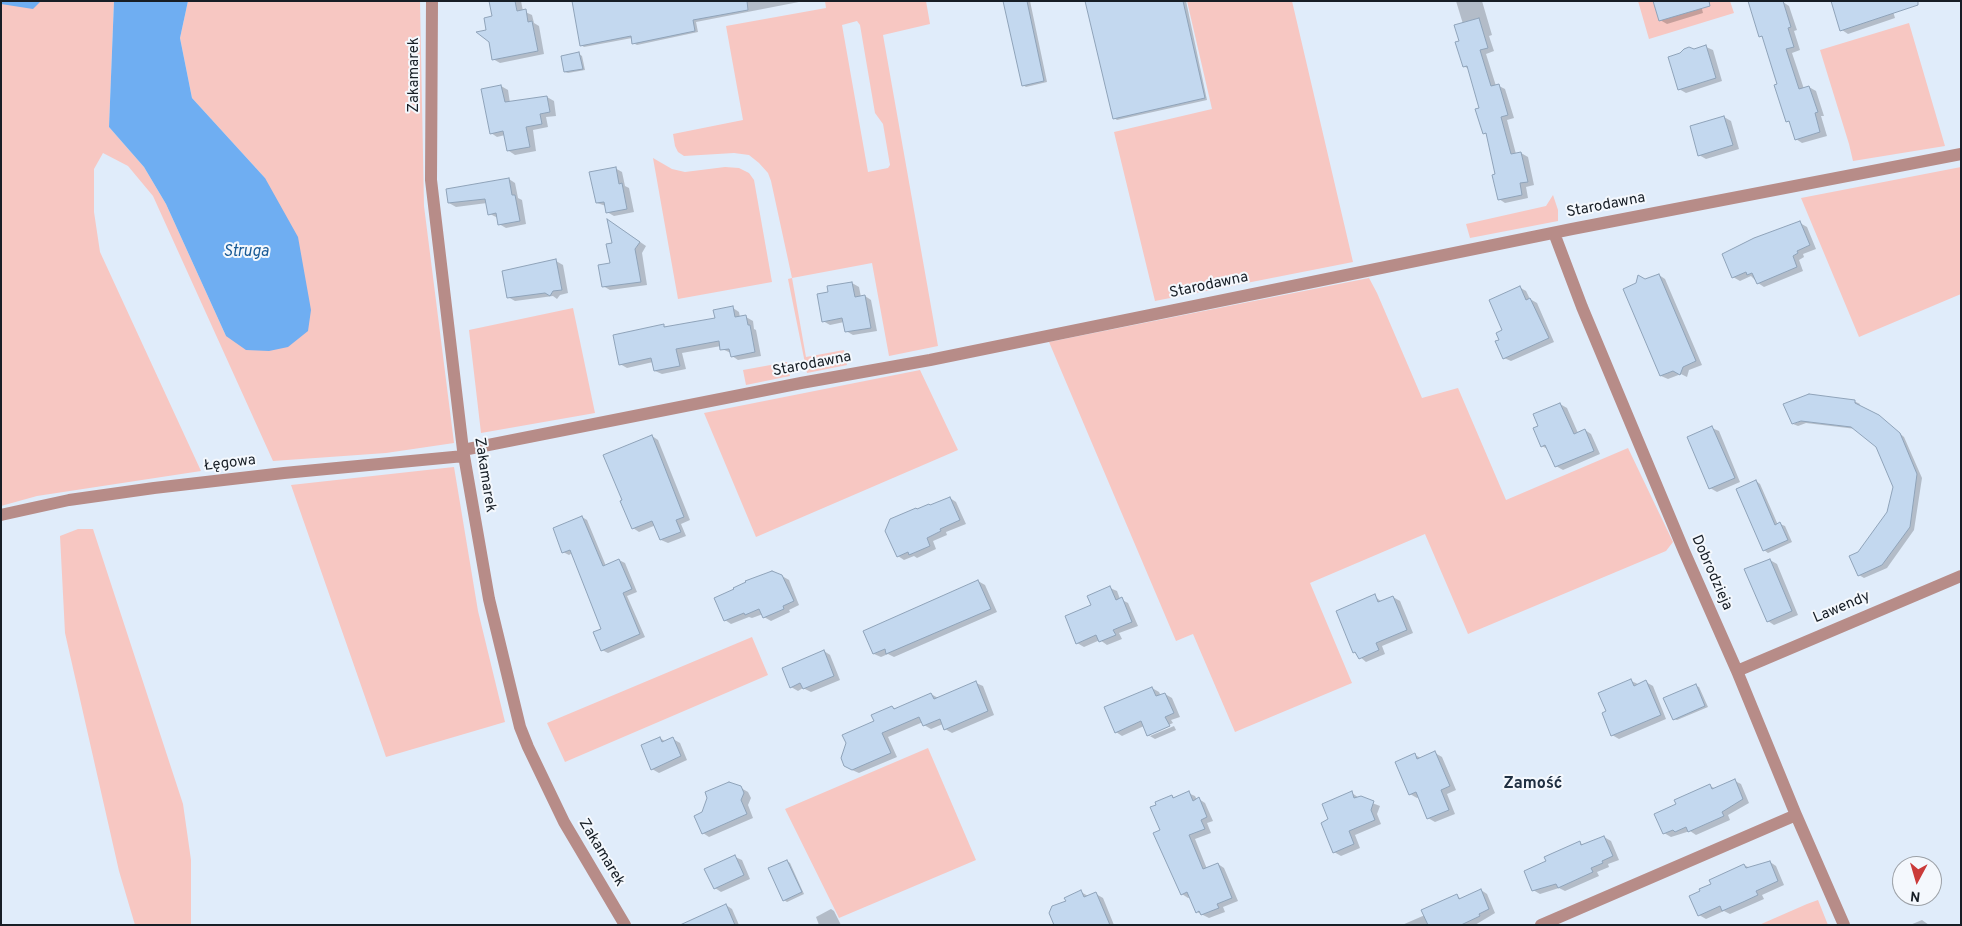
<!DOCTYPE html>
<meta charset="utf-8">
<style>
body{margin:0}
#map{position:relative;width:1962px;height:926px;overflow:hidden;background:#e0ecfa;font-family:Overpass,sans-serif}
canvas{display:block}
.frame{position:absolute;inset:0;border:2px solid #171e26;pointer-events:none}
.north{position:absolute;left:1892px;top:856px;width:50px;height:50px;box-sizing:border-box;background:#f4f8fd;border:1px solid #9ca1a7;border-radius:50%;rotate:186deg;font-size:14px;font-weight:700;line-height:20px;text-align:center;color:#171e26}
.north::after{content:'';display:block;margin:auto;width:18px;height:22px;background:#ca3b3a;clip-path:polygon(50% 0,100% 100%,50% 72%,0 100%)}
</style>
<div id="map">
<canvas width="1962" height="926"></canvas>
<div class="frame"></div>
<div class="north">N</div>
</div>
<script>
const c = document.querySelector('canvas').getContext('2d');
c.lineJoin = 'round';
function fillPath(path, color) {
  c.fillStyle = color;
  c.fill(path, 'evenodd');
}
function toPath(rows) {
  const path = new Path2D();
  for (const r of rows) {
    path.moveTo(r[0], r[1]);
    for (let i = 2; i < r.length; i += 2) path.lineTo(r[i], r[i + 1]);
  }
  return path;
}
function strokePath(path, color, width, dash) {
  c.strokeStyle = color;
  c.lineWidth = width;
  c.lineCap = dash ? 'butt' : 'round';
  c.setLineDash(dash || []);
  c.stroke(path);
}
function label(font, color, halo, rows, align = 'center') {
  c.font = font + ' Overpass,sans-serif';
  c.lineWidth = 4;
  c.setLineDash([]);
  c.textBaseline = 'middle';
  c.strokeStyle = halo;
  c.fillStyle = color;
  for (const [text, x, y, turn = 0] of rows) {
    c.save();
    c.translate(x, y);
    c.rotate((+turn || 0) * Math.PI / 180);
    c.textAlign = isNaN(turn) ? turn : align;
    if (halo) c.strokeText(text, 0, 0);
    c.fillText(text, 0, 0);
    c.restore();
  }
}
const green = toPath([
 [1,1,114,1,109,127,144,167,166,204,226,336,265,178,192,98,180,38,188,1,420,1,424,206,454,443,386,453,273,461,153,196,128,166,103,153,94,169,94,212,100,252,201,471,37,496,1,506],
 [825,1,926,1,930,24,883,35,938,346,889,356,872,263,792,278,806,357,844,350,847,365,807,373,788,279,792,278,771,181,768,173,759,163,749,155,734,153,684,156,678,152,675,146,673,134,743,120,726,26,826,8],
 [857,21,860,25,875,113,883,124,890,165,888,168,868,172,842,25],
 [1187,1,1292,1,1353,262,1155,301,1114,132,1212,109],
 [1638,1,1730,1,1734,13,1649,39],
 [1909,23,1945,146,1853,161,1849,144,1820,50],
 [653,158,672,169,685,172,725,167,739,168,749,173,754,180,772,282,678,299],
 [1961,167,1961,294,1859,337,1801,198],
 [1553,195,1558,210,1558,221,1470,238,1466,224,1546,206],
 [1369,278,1377,293,1422,398,1458,388,1506,500,1628,448,1673,542,1666,551,1468,634,1425,534,1310,583,1352,683,1235,732,1193,634,1176,641,1049,342],
 [573,308,595,413,481,433,469,330],
 [787,362,790,376,746,385,743,370],
 [920,370,958,450,756,537,704,413],
 [454,467,478,611,505,722,386,757,291,485],
 [78,529,93,529,183,804,191,860,191,925,135,925,119,871,65,633,60,536],
 [752,637,768,675,565,762,547,723],
 [928,748,976,860,839,918,785,809],
 [1818,900,1828,925,1759,925,1807,904]
]);
const water = toPath([
 [1,1,41,1,33,9,1,4],
 [114,1,188,1,180,38,192,98,265,178,298,237,311,310,308,331,288,347,269,351,246,350,226,336,166,204,144,167,109,127]
]);
const shadow = toPath([
 [491,1,521,1,523,11,532,15,534,23,539,26,544,54,500,63,493,59,488,31,494,17],
 [598,1,804,1,696,22,698,32,637,45,633,43,632,38,584,47,581,45],
 [1005,1,1030,1,1047,82,1026,87,1023,85],
 [1087,1,1186,1,1207,100,1117,120,1114,118],
 [1456,1,1482,1,1492,35,1489,36,1494,51,1486,54,1496,86,1499,86,1505,89,1514,118,1507,120,1516,154,1521,153,1528,157,1534,185,1526,187,1528,198,1505,203,1499,199,1497,175,1488,135,1484,133,1480,108,1470,70,1464,66,1460,42,1463,24],
 [1700,1,1703,13,1667,24,1660,20],
 [1890,1,1895,18,1848,34,1842,30],
 [1783,2,1789,6,1797,30,1794,31,1800,50,1792,53,1804,89,1809,87,1816,91,1824,116,1821,116,1827,136,1802,143,1796,139,1791,123,1787,121,1779,85,1764,38,1760,36],
 [1706,47,1713,50,1722,81,1686,93,1679,89,1694,50],
 [579,54,582,56,585,70,568,73,565,72],
 [501,86,508,90,510,103,547,97,554,101,556,116,546,117,548,127,533,130,536,151,515,155,509,151,505,135,497,137,491,133],
 [1724,117,1731,121,1739,149,1706,159,1699,155],
 [615,168,622,172,625,186,629,188,634,212,614,216,607,212,606,206,597,203],
 [509,179,515,183,518,198,522,200,526,224,506,228,499,224,498,218,490,214,487,203,456,207,449,203],
 [1800,223,1807,227,1816,249,1803,254,1804,257,1799,260,1803,271,1764,287,1758,283,1751,276,1740,281,1733,277],
 [614,224,646,246,642,253,647,285,610,290,603,286,611,264],
 [556,261,563,265,568,293,560,295,557,299,553,296,515,301,508,297],
 [1659,275,1665,279,1702,365,1689,370,1687,377,1681,374,1668,379,1661,376,1645,281],
 [852,283,859,287,861,297,865,296,871,300,877,331,853,335,846,331,844,322,830,325,823,321,830,293],
 [1519,287,1526,291,1530,299,1537,303,1554,342,1511,361,1504,358,1501,341],
 [733,308,739,312,740,318,746,317,753,321,754,329,756,330,761,356,738,360,732,356,731,353,722,349,721,346,682,353,686,369,662,374,655,371,653,362,627,368,620,364,663,326,666,327,716,319],
 [1854,401,1860,404,1859,406,1884,420,1904,437,1922,478,1914,530,1887,568,1864,578,1859,575,1859,553,1888,512,1894,487,1877,446,1856,429,1806,423,1798,426,1793,424],
 [1560,404,1567,408,1578,433,1585,430,1591,434,1600,454,1563,470,1556,466,1549,450,1542,446,1539,427],
 [1712,428,1719,431,1740,482,1717,492,1710,488],
 [652,436,658,440,690,520,681,524,686,536,668,543,661,540,656,525,639,532,633,528],
 [1756,481,1760,484,1778,525,1780,524,1785,526,1792,542,1768,553,1764,550],
 [950,498,956,502,966,524,946,532,947,535,933,541,936,549,917,558,914,556,904,560,898,556,918,510],
 [582,517,587,520,606,566,619,560,625,563,637,592,627,596,645,637,608,653,602,650,602,629,572,553,569,555,563,552],
 [1770,560,1777,564,1798,615,1774,625,1768,621],
 [782,576,789,580,799,605,789,610,790,612,771,621,764,617,763,614,752,618,749,617,731,624,725,620,747,583],
 [978,581,985,585,997,612,894,657,888,654,881,657,874,654,865,632],
 [1110,588,1117,591,1120,599,1128,603,1138,626,1119,633,1122,639,1107,645,1100,640,1084,647,1077,643,1093,606],
 [1374,596,1382,602,1393,597,1400,601,1413,633,1382,646,1385,654,1366,662,1354,652],
 [824,651,830,655,840,680,811,692,803,688,798,691,791,687],
 [1631,681,1638,684,1646,682,1653,686,1666,719,1619,739,1612,735,1608,712],
 [976,683,983,686,994,715,952,733,945,729,943,724,931,729,924,725,923,722,888,737,897,757,859,773,852,770,875,722,892,707,896,709,931,694,938,698],
 [1696,686,1699,687,1708,707,1677,720,1674,719],
 [1152,688,1159,692,1161,696,1165,694,1172,698,1180,717,1171,720,1173,723,1150,733,1150,736,1174,726,1176,730,1155,739,1148,735,1144,726,1122,736,1116,732],
 [660,738,666,742,673,739,680,743,687,760,659,773,652,769],
 [1435,753,1442,757,1456,790,1447,794,1455,814,1435,822,1428,818,1419,797,1417,798,1410,794,1415,755,1421,758],
 [1735,781,1741,784,1749,803,1728,815,1730,820,1696,835,1690,831,1671,837,1664,833,1678,805,1710,786,1716,789],
 [741,788,748,792,751,798,748,805,753,818,709,837,703,833],
 [1188,793,1195,796,1197,800,1199,799,1205,803,1213,821,1207,823,1211,833,1195,839,1207,869,1218,864,1224,868,1238,901,1223,907,1225,912,1209,918,1197,912,1191,897,1188,898,1182,894,1161,831,1172,796,1175,798],
 [1352,793,1359,798,1380,806,1377,814,1381,824,1355,835,1360,848,1341,856,1334,852,1330,819],
 [1604,837,1611,841,1619,860,1608,864,1609,867,1597,872,1599,876,1565,891,1559,888,1540,894,1533,890,1548,862,1580,843,1584,845],
 [735,857,742,860,750,879,721,892,715,888],
 [787,861,790,863,804,894,787,902,784,900],
 [1770,862,1776,866,1784,885,1762,895,1764,899,1730,914,1724,911,1706,919,1699,915,1712,885,1744,865,1750,868],
 [1481,890,1487,894,1495,913,1475,925,1402,925,1425,915,1456,896,1462,899],
 [1081,892,1088,896,1096,894,1103,898,1114,925,1055,925,1067,902],
 [726,905,732,909,739,925,683,925],
 [831,909,834,911,841,925,819,925,816,917],
 [1922,920,1929,925,1910,925]
]);
const building = toPath([
 [489,1,515,1,517,11,526,9,528,22,532,21,538,51,492,60,489,42,476,32,486,30,484,18,492,16,489,1],
 [572,1,747,1,748,10,693,20,695,31,632,44,631,36,580,46,572,1],
 [1003,1,1027,1,1044,81,1022,86,1003,1],
 [1085,1,1183,1,1205,98,1113,119,1085,1],
 [1653,1,1709,1,1710,6,1659,21,1653,1],
 [1748,1,1783,1,1791,27,1788,28,1794,47,1786,49,1799,89,1809,86,1818,112,1815,113,1820,132,1795,140,1789,121,1786,122,1775,88,1774,85,1777,84,1762,36,1759,37,1748,1],
 [1831,1,1918,1,1918,5,1840,31,1831,1],
 [1479,18,1488,48,1480,50,1491,86,1499,84,1508,115,1501,117,1511,154,1521,152,1528,182,1520,183,1522,195,1498,200,1492,175,1495,174,1486,133,1483,134,1475,109,1479,108,1467,66,1463,67,1455,42,1459,41,1454,25,1479,18],
 [1706,45,1716,78,1678,90,1668,57,1680,53,1684,49,1689,47,1694,49,1706,45],
 [579,52,583,69,564,72,561,56,579,52],
 [501,85,505,102,547,96,550,112,540,114,542,124,526,127,530,147,507,151,503,131,490,134,481,89,501,85],
 [1724,116,1733,145,1698,156,1690,126,1724,116],
 [616,167,619,184,622,183,627,209,606,213,604,202,596,203,589,172,616,167],
 [509,178,512,195,515,195,520,221,498,225,496,213,488,215,485,199,448,203,446,189,509,178],
 [607,219,640,242,635,249,641,282,602,287,598,265,610,263,606,244,612,243,607,219],
 [1800,221,1810,245,1797,251,1798,253,1793,256,1797,267,1757,284,1752,273,1747,275,1746,272,1732,278,1722,254,1754,238,1800,221],
 [556,259,562,290,553,291,550,296,545,293,507,298,502,271,556,259],
 [1659,274,1696,361,1683,367,1680,375,1673,371,1660,376,1623,289,1636,283,1638,275,1645,279,1659,274],
 [852,282,855,297,865,295,871,328,845,332,842,318,822,322,817,294,828,292,827,286,852,282],
 [1520,286,1526,300,1530,298,1549,338,1503,359,1495,341,1499,340,1496,333,1502,330,1489,300,1520,286],
 [733,306,735,317,746,315,748,325,750,325,755,352,731,357,729,349,720,350,719,341,676,349,680,366,654,371,651,358,619,365,613,335,664,324,664,327,715,318,713,310,733,306],
 [1809,394,1855,400,1855,403,1879,415,1900,433,1917,474,1910,527,1882,565,1858,576,1849,556,1858,552,1887,512,1893,487,1876,447,1851,427,1801,421,1792,424,1783,404,1809,394],
 [1560,403,1574,434,1585,429,1594,451,1555,467,1545,445,1541,447,1533,428,1538,426,1533,414,1560,403],
 [1712,426,1735,478,1709,489,1687,437,1712,426],
 [652,435,684,517,676,520,681,532,660,540,652,521,632,529,620,501,622,500,603,455,652,435],
 [1756,480,1775,525,1780,522,1788,540,1763,551,1736,489,1756,480],
 [950,497,960,520,940,529,941,531,927,538,930,546,909,555,908,552,897,557,885,531,890,519,916,508,917,509,929,504,930,505,950,497],
 [582,516,603,566,619,559,632,589,623,593,640,634,601,651,593,632,601,629,570,550,562,553,553,528,582,516],
 [1770,559,1792,611,1767,622,1744,569,1770,559],
 [772,571,782,575,794,601,783,606,784,609,763,618,759,609,745,615,744,613,724,621,714,598,734,589,733,588,746,582,745,581,772,571],
 [978,580,991,609,886,654,885,649,873,654,863,631,978,580],
 [1110,586,1116,600,1122,597,1132,622,1113,630,1116,635,1099,642,1096,635,1076,644,1065,616,1091,605,1087,596,1110,586],
 [1375,594,1378,602,1393,596,1407,630,1376,643,1379,650,1359,659,1355,652,1353,653,1336,611,1375,594],
 [824,650,834,676,803,689,800,683,790,688,782,668,824,650],
 [1631,679,1634,686,1646,680,1661,715,1611,736,1602,713,1606,711,1598,693,1631,679],
 [976,681,988,711,944,730,940,719,923,726,919,717,882,733,891,753,852,770,844,766,841,758,846,743,842,735,874,721,871,715,892,706,894,709,931,693,934,699,976,681],
 [1696,684,1705,706,1673,720,1663,698,1696,684],
 [1152,687,1156,696,1165,693,1174,713,1165,717,1170,726,1147,736,1141,721,1115,733,1104,707,1152,687],
 [660,737,662,742,673,737,681,756,651,770,641,745,660,737],
 [1435,751,1450,786,1441,790,1449,810,1427,819,1416,792,1409,795,1395,762,1415,753,1417,759,1435,751],
 [1735,779,1743,799,1722,812,1724,816,1688,832,1686,827,1675,832,1673,830,1663,834,1654,814,1676,804,1674,800,1710,784,1712,789,1735,779],
 [729,782,741,786,744,793,741,800,747,814,702,834,694,816,702,812,707,798,705,792,729,782],
 [1189,791,1193,801,1199,797,1207,817,1201,820,1205,829,1189,835,1203,869,1218,863,1232,898,1217,904,1219,908,1201,915,1199,911,1196,913,1187,892,1181,895,1153,833,1160,830,1150,807,1156,805,1155,802,1172,795,1173,798,1189,791],
 [1352,791,1354,798,1361,796,1374,801,1371,810,1375,820,1349,831,1354,844,1333,853,1321,823,1328,819,1322,804,1352,791],
 [1604,836,1613,856,1602,861,1603,863,1591,868,1593,872,1558,888,1556,884,1532,891,1524,871,1546,861,1544,857,1580,841,1581,845,1604,836],
 [735,855,744,875,714,889,704,869,735,855],
 [787,860,802,892,783,901,768,868,787,860],
 [1770,861,1778,881,1756,891,1758,895,1743,902,1722,911,1720,906,1698,916,1689,896,1700,891,1699,889,1711,884,1709,880,1744,864,1746,868,1770,861],
 [1481,889,1489,909,1479,914,1480,916,1461,925,1428,925,1421,910,1457,894,1459,899,1481,889],
 [1081,890,1084,897,1096,892,1110,925,1054,925,1049,913,1052,906,1066,901,1064,898,1081,890],
 [726,904,735,925,680,925,726,904]
]);
const street = toPath([
 [432,1,431,180,463,450,489,599,520,727,528,747,564,822,625,925],
 [1554,233,1582,307,1684,551,1737,671,1796,815,1844,925],
 [463,450,801,383,930,360,1572,229,1961,154],
 [1,515,69,500,154,488,284,473,464,456],
 [1737,671,1961,576],
 [1541,925,1796,815]
]);
const streetNames = [
 ["Zakamarek",415,75,-90],
 ["Starodawna",1606,206,-11],
 ["Starodawna",1209,286,-12],
 ["Starodawna",812,365,-11],
 ["Łęgowa",230,464,-7],
 ["Zakamarek",484,475,81],
 ["Dobrodzieja",1711,573,66],
 ["Lawendy",1842,608,-23],
 ["Zakamarek",601,853,59]
];
const waterNames = [
 ["Struga",246,253]
];
const neighbourhoodNames = [
 ["Zamość",1533,785]
];
fillPath(green, '#f7c7c2');
fillPath(water, '#6faef2');
fillPath(shadow, '#0003');
fillPath(building, '#c3d8ef');
strokePath(building, '#8fa3b9', 1);
strokePath(street, '#b78c88', 12);
label('15px', '#171e26', '#f4f8fd', streetNames);
label('italic 16px', '#185a97', '#f4f8fd', waterNames);
label('bold 16px', '#203042', '#f4f8fd', neighbourhoodNames);
</script>
